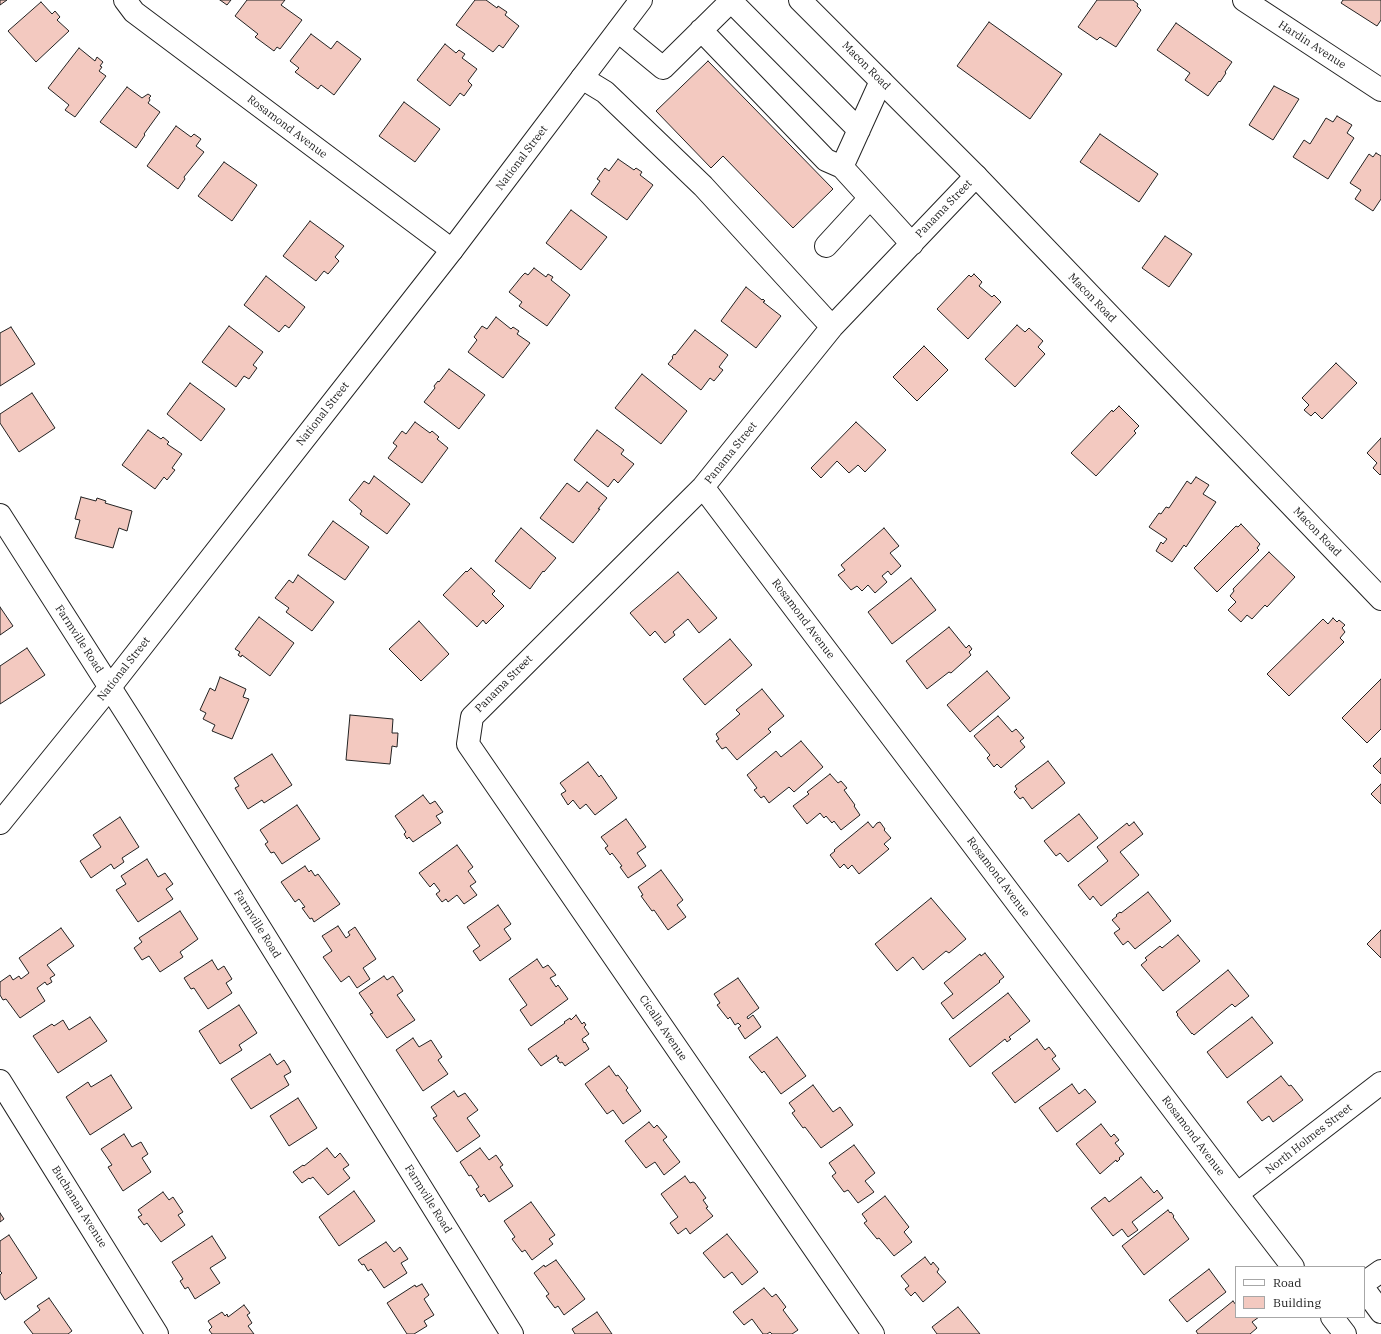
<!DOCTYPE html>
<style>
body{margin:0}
#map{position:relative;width:1381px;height:1334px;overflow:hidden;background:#fff;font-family:"IBM Plex Serif",serif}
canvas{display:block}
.legend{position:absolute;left:1235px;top:1266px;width:130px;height:52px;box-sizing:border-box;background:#fff;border:1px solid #a7a7a7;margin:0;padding:5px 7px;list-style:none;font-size:12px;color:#222}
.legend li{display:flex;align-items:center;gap:8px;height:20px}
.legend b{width:20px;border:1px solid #a7a7a7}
</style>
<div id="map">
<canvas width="1381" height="1334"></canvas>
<ul class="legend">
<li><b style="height:5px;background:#fff"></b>Road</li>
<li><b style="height:11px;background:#f3c9c0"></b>Building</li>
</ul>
</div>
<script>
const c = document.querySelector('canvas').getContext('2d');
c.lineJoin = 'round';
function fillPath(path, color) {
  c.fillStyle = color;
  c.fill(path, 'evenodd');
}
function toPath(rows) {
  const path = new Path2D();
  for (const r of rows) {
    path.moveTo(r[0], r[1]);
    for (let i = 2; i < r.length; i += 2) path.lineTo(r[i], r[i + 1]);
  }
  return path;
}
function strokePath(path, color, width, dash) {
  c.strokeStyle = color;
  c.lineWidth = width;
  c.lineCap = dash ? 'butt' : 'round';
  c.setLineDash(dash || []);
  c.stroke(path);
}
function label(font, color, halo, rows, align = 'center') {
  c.font = font + ' "IBM Plex Serif",serif';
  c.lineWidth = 3;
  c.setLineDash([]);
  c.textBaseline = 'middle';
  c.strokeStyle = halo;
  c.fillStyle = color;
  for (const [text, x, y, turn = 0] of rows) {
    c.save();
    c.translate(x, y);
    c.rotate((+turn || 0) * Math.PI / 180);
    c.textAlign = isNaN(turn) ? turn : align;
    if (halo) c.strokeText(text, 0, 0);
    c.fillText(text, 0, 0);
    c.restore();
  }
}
const building = toPath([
 [0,0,7,0,0,5,0,0],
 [220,0,231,0,227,5,220,0],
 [247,0,285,0,281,5,302,20,280,49,277,47,274,51,255,37,258,34,235,16,247,0],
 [475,0,486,0,497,8,498,6,507,12,505,15,519,26,503,48,499,45,493,52,456,25,475,0],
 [1097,0,1133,0,1138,4,1137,6,1141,10,1116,47,1100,37,1097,40,1078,27,1097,0],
 [1343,0,1381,0,1381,20,1377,26,1341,3,1343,0],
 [41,2,52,14,55,11,60,17,57,20,69,31,36,62,8,31,41,2],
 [989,22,1062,74,1030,119,957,66,989,22],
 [1176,23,1232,62,1225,72,1226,73,1220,82,1219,81,1208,96,1185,80,1190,73,1157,50,1176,23],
 [311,34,331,49,337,41,361,59,334,95,321,85,318,89,295,72,299,68,290,61,311,34],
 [445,44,456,53,459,50,465,54,462,58,477,69,468,81,472,85,464,96,460,93,450,106,417,80,445,44],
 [79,48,95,61,97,57,103,62,100,66,102,67,99,71,106,76,75,117,65,110,69,105,48,88,79,48],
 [708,61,833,189,793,228,723,156,711,168,656,111,708,61],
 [1274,86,1299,99,1273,140,1249,125,1274,86],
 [127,87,142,98,148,94,151,96,149,98,150,100,148,103,160,112,144,134,145,135,136,148,100,122,127,87],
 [404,102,440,129,415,162,379,136,404,102],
 [1337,116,1352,125,1347,133,1354,138,1328,179,1293,157,1304,140,1310,144,1326,118,1333,122,1337,116],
 [176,126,191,137,194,134,201,139,196,146,204,152,184,177,185,179,178,189,147,166,176,126],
 [1100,134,1158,174,1139,202,1080,162,1100,134],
 [1376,153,1381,156,1381,199,1373,211,1355,199,1361,190,1350,183,1369,154,1373,157,1376,153],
 [618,159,634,170,636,168,642,172,640,175,653,185,627,220,591,194,600,181,597,179,605,168,609,171,618,159],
 [224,162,257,185,232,221,198,196,224,162],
 [571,210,607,237,581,270,546,243,571,210],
 [310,221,344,246,335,257,339,261,328,274,324,271,316,281,283,256,310,221],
 [1165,236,1192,254,1169,287,1142,268,1165,236],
 [534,268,546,277,548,274,553,277,551,280,570,295,547,326,519,306,522,302,509,292,522,276,525,273,528,275,534,268],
 [974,274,982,282,979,286,992,297,994,295,1001,302,968,339,937,309,969,275,971,277,974,274],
 [266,276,305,307,289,328,285,325,279,332,244,305,266,276],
 [746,287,762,300,763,299,765,301,763,302,781,316,756,348,721,321,746,287],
 [496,317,511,329,513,327,519,331,517,334,530,343,503,378,468,352,477,340,474,337,482,326,487,329,496,317],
 [1017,325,1025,332,1029,328,1043,341,1038,347,1045,354,1015,387,985,359,1017,325],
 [229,326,263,352,253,365,257,368,249,379,244,376,236,387,202,362,229,326],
 [11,327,35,364,0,386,0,333,11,327],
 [695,330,728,355,719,367,723,370,714,381,710,378,701,390,668,364,673,358,672,357,674,354,675,355,695,330],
 [924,346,948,370,917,401,893,377,924,346],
 [1336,363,1357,383,1322,419,1315,412,1311,416,1304,410,1309,405,1302,398,1336,363],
 [449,369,485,395,459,429,424,402,435,388,434,386,438,381,439,382,449,369],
 [642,374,687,411,661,444,615,408,642,374],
 [190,383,225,409,201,441,167,414,190,383],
 [32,393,55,428,19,452,0,423,0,414,32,393],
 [1119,406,1139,426,1134,431,1136,433,1096,476,1071,453,1112,410,1113,412,1119,406],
 [415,422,430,433,432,431,439,437,437,439,448,448,422,483,388,458,397,446,393,443,402,431,406,434,415,422],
 [856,422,886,450,865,472,858,465,849,473,837,461,821,478,811,468,856,422],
 [148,430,161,439,163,437,169,442,167,444,182,454,172,468,175,470,167,480,164,477,155,489,122,465,148,430],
 [597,430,624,450,621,454,634,464,618,483,614,479,608,487,574,460,597,430],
 [1381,438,1381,474,1380,475,1373,468,1377,463,1367,453,1381,438],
 [374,476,410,504,387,534,360,514,362,511,349,500,364,481,369,484,374,476],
 [1196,477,1209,485,1203,494,1216,502,1186,547,1184,545,1172,562,1156,551,1161,542,1163,544,1167,539,1149,527,1159,513,1161,514,1166,507,1169,508,1187,481,1191,484,1196,477],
 [587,482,607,498,598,509,600,509,573,543,540,518,567,483,579,492,587,482],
 [81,497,96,501,97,498,106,501,105,503,132,511,127,531,119,528,113,548,75,538,80,520,75,519,81,497],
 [333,521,369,547,345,580,308,555,333,521],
 [1241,524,1260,544,1257,548,1259,550,1217,592,1194,568,1236,526,1238,527,1241,524],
 [521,528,556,558,544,572,543,571,530,589,495,561,521,528],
 [884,528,899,546,890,553,901,566,891,575,888,571,882,576,887,582,875,593,868,585,862,591,857,586,851,590,838,575,845,570,841,565,884,528],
 [1269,552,1295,577,1267,607,1265,605,1252,619,1247,615,1241,622,1228,610,1236,602,1230,596,1234,591,1233,589,1269,552],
 [471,568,495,591,492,594,504,606,486,624,483,620,477,627,443,595,466,571,467,572,471,568],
 [678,572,717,618,699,633,688,619,673,632,675,635,665,643,655,631,650,636,630,613,678,572],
 [298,575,334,602,312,631,286,612,289,608,275,598,289,580,293,583,298,575],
 [911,578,936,610,892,644,868,612,911,578],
 [0,607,13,626,0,635,0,607],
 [259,617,294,643,270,676,242,655,241,657,238,655,240,652,235,649,259,617],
 [1333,618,1337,622,1339,620,1345,625,1342,628,1345,632,1340,638,1344,642,1289,696,1267,674,1323,619,1328,624,1333,618],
 [419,621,449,654,421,681,389,649,419,621],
 [949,627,966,648,969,645,972,649,969,652,971,655,951,673,949,672,927,689,906,661,949,627],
 [730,639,752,665,705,705,683,679,730,639],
 [27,648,45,675,0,704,0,666,27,648],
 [987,671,1010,698,970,732,947,705,987,671],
 [220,677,246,689,243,697,249,699,232,739,212,731,215,725,203,719,206,713,200,710,210,688,215,691,220,677],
 [1381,679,1381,729,1367,743,1342,718,1381,679],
 [762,689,784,716,768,729,771,732,737,760,726,747,722,749,716,741,719,739,716,734,740,714,736,710,762,689],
 [350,715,393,719,392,733,398,733,397,747,392,746,390,764,346,760,350,715],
 [998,716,1012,732,1016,729,1024,738,1020,741,1025,747,1001,768,997,764,994,767,987,758,990,755,974,736,998,716],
 [801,741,823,767,794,792,789,787,769,803,764,796,761,798,754,790,757,788,747,775,776,751,781,757,801,741],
 [272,754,292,785,264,803,262,800,248,809,235,788,239,786,234,778,272,754],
 [1381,758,1381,774,1373,766,1381,758],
 [1048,761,1065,783,1032,809,1023,797,1020,799,1014,792,1017,789,1015,786,1048,761],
 [588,762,599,777,601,775,617,798,595,815,586,804,580,809,573,800,568,805,561,794,566,791,560,783,588,762],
 [830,774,838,783,841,781,847,788,844,790,855,805,854,806,860,815,841,830,834,821,832,823,826,816,824,818,820,813,807,824,793,806,809,794,807,792,830,774],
 [1381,784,1381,804,1371,794,1381,784],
 [423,795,430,804,435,801,443,812,436,816,441,823,413,842,409,837,407,839,404,834,406,832,395,816,423,795],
 [297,805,320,839,282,864,274,852,271,853,265,844,268,842,260,830,297,805],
 [1079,814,1098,838,1068,862,1060,853,1056,856,1044,841,1079,814],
 [120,817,139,847,122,858,124,862,114,869,111,864,91,878,80,861,101,847,93,835,120,817],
 [626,819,646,847,637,853,646,866,628,878,620,867,622,866,612,853,610,855,605,848,608,846,601,837,626,819],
 [868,822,873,828,877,823,880,822,885,829,884,830,891,838,884,844,889,849,859,874,852,865,848,869,844,864,840,868,830,855,835,851,834,850,868,822],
 [1134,822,1143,834,1120,852,1139,875,1101,906,1093,896,1090,900,1078,885,1108,861,1097,847,1127,823,1129,826,1134,822],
 [457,845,473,867,468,871,476,882,470,886,477,895,464,904,457,895,448,902,446,899,442,902,436,894,440,891,434,883,430,887,419,873,457,845],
 [147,859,158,877,165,873,173,884,166,889,173,899,138,922,116,890,126,884,121,876,147,859],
 [305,866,309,872,311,870,315,876,318,874,340,904,314,922,312,918,310,919,302,908,305,907,299,899,295,902,281,882,305,866],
 [661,870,683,900,677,905,686,917,668,930,654,910,652,911,641,896,643,895,638,887,661,870],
 [1148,892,1171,921,1135,949,1128,941,1123,945,1114,933,1120,929,1112,920,1117,916,1116,915,1120,912,1121,913,1148,892],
 [931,898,966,939,949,953,946,951,923,970,913,957,897,971,875,944,931,898],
 [498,905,511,924,504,929,511,939,480,961,473,951,480,946,467,927,498,905],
 [180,911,198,939,180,952,183,957,160,972,149,956,142,960,134,948,142,942,139,938,180,911],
 [338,926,346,938,350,935,348,932,355,927,376,959,363,968,370,979,357,988,349,976,341,982,323,957,332,951,322,936,338,926],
 [61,928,74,946,47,965,55,975,50,978,52,982,47,985,45,982,37,988,45,1001,20,1018,6,999,3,1000,0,995,0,982,10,975,13,980,19,976,21,979,29,973,19,958,61,928],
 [1381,930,1381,958,1367,944,1381,930],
 [1178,935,1200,961,1163,991,1141,965,1147,960,1145,958,1160,946,1162,948,1178,935],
 [985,953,1004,977,999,981,1000,982,953,1019,941,1003,953,994,944,983,980,954,981,956,985,953],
 [537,959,543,968,548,965,556,975,550,978,556,987,558,985,568,999,531,1026,520,1010,527,1005,509,979,537,959],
 [212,960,218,970,224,966,232,979,226,983,232,993,208,1009,194,988,191,989,184,978,212,960],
 [1228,970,1249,996,1235,1007,1232,1004,1194,1035,1192,1033,1192,1034,1177,1015,1178,1014,1176,1012,1228,970],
 [384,976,387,980,393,976,403,991,397,995,415,1020,387,1038,370,1014,373,1013,359,993,384,976],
 [738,978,759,1008,747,1017,748,1019,753,1015,761,1027,745,1039,738,1028,741,1026,738,1023,735,1025,730,1017,728,1019,717,1005,720,1003,714,994,738,978],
 [1008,993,1030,1021,1009,1037,1011,1039,1007,1042,1005,1039,970,1067,949,1039,1008,993],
 [239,1005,257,1033,239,1045,242,1050,220,1064,199,1031,239,1005],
 [576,1015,582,1024,584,1022,586,1025,584,1027,589,1034,582,1039,584,1043,585,1042,589,1049,565,1066,562,1062,560,1063,557,1059,559,1058,556,1056,557,1055,541,1066,528,1049,565,1023,564,1022,570,1018,571,1020,576,1015],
 [90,1017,107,1041,58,1073,33,1036,52,1024,54,1026,63,1020,69,1030,90,1017],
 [1252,1017,1273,1043,1227,1078,1207,1052,1252,1017],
 [777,1037,806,1076,781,1094,764,1071,762,1073,749,1057,777,1037],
 [413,1038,419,1047,431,1040,442,1057,438,1060,448,1074,423,1091,396,1050,413,1038],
 [1037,1039,1045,1050,1049,1047,1056,1056,1052,1059,1060,1069,1015,1103,992,1073,1037,1039],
 [270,1054,277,1065,284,1060,288,1066,291,1072,284,1076,289,1085,251,1109,231,1079,270,1054],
 [609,1066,616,1076,618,1075,628,1088,626,1090,641,1111,623,1124,613,1110,607,1114,585,1084,609,1066],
 [111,1075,132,1108,90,1135,66,1097,88,1082,91,1087,111,1075],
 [1281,1076,1289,1086,1291,1085,1303,1100,1273,1122,1269,1116,1262,1121,1247,1102,1281,1076],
 [1072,1084,1079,1094,1085,1089,1096,1102,1057,1132,1039,1108,1072,1084],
 [813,1085,833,1112,840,1107,853,1125,821,1148,805,1127,803,1128,792,1113,795,1111,789,1103,813,1085],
 [454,1091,458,1097,465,1093,478,1110,467,1118,480,1136,457,1152,433,1118,437,1116,431,1107,454,1091],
 [298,1098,317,1128,289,1146,270,1116,298,1098],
 [649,1122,654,1128,657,1125,667,1137,663,1140,680,1162,664,1175,655,1162,646,1168,625,1141,649,1122],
 [1101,1124,1111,1137,1114,1134,1119,1140,1115,1143,1124,1154,1119,1158,1120,1159,1117,1162,1116,1160,1100,1174,1076,1144,1101,1124],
 [124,1134,132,1147,141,1142,148,1154,142,1158,151,1172,123,1191,108,1167,112,1165,101,1149,124,1134],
 [854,1145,875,1173,865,1181,874,1192,858,1203,848,1190,844,1192,832,1176,836,1173,829,1163,854,1145],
 [327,1148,335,1158,340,1153,349,1165,343,1169,350,1178,328,1195,313,1177,310,1179,309,1178,302,1183,293,1172,303,1165,304,1166,327,1148],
 [480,1148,489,1160,496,1155,503,1165,500,1167,513,1186,489,1202,484,1194,481,1197,476,1189,479,1187,471,1175,469,1176,460,1162,480,1148],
 [685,1176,690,1183,693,1182,695,1183,706,1198,703,1200,708,1207,706,1208,713,1216,690,1234,686,1228,678,1234,670,1223,678,1217,661,1194,685,1176],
 [1141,1177,1154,1193,1157,1190,1163,1198,1132,1222,1138,1230,1128,1237,1122,1229,1113,1236,1091,1208,1105,1197,1109,1202,1141,1177],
 [354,1191,375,1221,339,1246,319,1217,354,1191],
 [163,1192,169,1200,173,1197,183,1212,178,1215,185,1225,161,1242,147,1223,144,1225,138,1217,142,1215,138,1210,163,1192],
 [885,1196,909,1227,904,1232,912,1242,894,1256,879,1238,877,1239,864,1223,867,1221,862,1214,885,1196],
 [531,1202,555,1235,549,1239,553,1244,532,1260,525,1250,522,1252,512,1239,515,1237,504,1221,531,1202],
 [1168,1210,1170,1213,1171,1212,1174,1216,1173,1217,1189,1239,1144,1275,1122,1246,1168,1210],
 [0,1213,4,1219,0,1222,0,1213],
 [727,1234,758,1272,742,1285,732,1272,724,1278,703,1253,727,1234],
 [9,1235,37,1278,5,1300,0,1292,0,1275,2,1273,0,1271,0,1241,9,1235],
 [212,1236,226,1258,210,1268,220,1283,195,1299,188,1287,185,1289,180,1281,183,1279,172,1262,212,1236],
 [386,1242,394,1252,400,1247,408,1259,401,1263,407,1273,384,1288,371,1269,368,1271,364,1264,362,1265,358,1260,386,1242],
 [925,1257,931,1265,933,1262,939,1269,937,1272,946,1282,923,1302,915,1292,911,1296,905,1289,909,1286,901,1276,925,1257],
 [556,1260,585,1299,564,1315,558,1306,555,1308,546,1296,549,1294,534,1273,544,1265,545,1267,556,1260],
 [1209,1269,1226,1292,1187,1322,1169,1300,1209,1269],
 [422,1284,429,1295,424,1299,434,1315,424,1321,427,1326,414,1334,407,1334,387,1303,415,1285,416,1287,422,1284],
 [764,1288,772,1297,776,1294,786,1307,783,1310,798,1330,792,1334,772,1334,770,1332,767,1334,763,1334,752,1319,744,1325,733,1312,764,1288],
 [49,1298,72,1331,68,1334,33,1334,24,1322,40,1310,37,1306,49,1298],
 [1233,1301,1236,1305,1236,1317,1259,1317,1252,1322,1257,1328,1250,1334,1198,1334,1196,1331,1233,1301],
 [244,1305,250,1313,247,1315,252,1323,248,1326,254,1334,212,1334,209,1330,212,1327,208,1321,222,1312,225,1316,227,1314,228,1317,244,1305],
 [958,1307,980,1334,937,1334,932,1327,958,1307],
 [597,1312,612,1334,575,1334,572,1329,597,1312]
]);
const minor = toPath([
 [125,0,134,12,452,250],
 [1244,0,1381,90],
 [701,30,826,160,842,167],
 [618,31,663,68,731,1,859,130],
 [582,78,605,92,703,186,832,327],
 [881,81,842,167,912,244],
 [826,246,870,198],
 [703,487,1237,1194,1293,1267],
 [0,515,132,722,512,1334],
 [0,1081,157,1334],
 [1237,1194,1381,1083],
 [1364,1283,1381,1271],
 [1364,1289,1381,1312],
 [1332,1317,1345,1334],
 [873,1334,468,744,472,717,703,487,832,327,976,176]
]);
const major = toPath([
 [800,0,976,176,1381,599],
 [0,823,110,687,452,250,641,0]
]);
const streetNames = [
 ["Hardin Avenue",1312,45,33],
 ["Macon Road",866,66,45],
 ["Rosamond Avenue",287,127,37],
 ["National Street",522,158,-53],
 ["Panama Street",944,209,-46],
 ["Macon Road",1092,298,46],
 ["National Street",323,414,-52],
 ["Panama Street",731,453,-51],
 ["Macon Road",1317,532,46],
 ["Rosamond Avenue",803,619,53],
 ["Farmville Road",79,639,57],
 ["National Street",124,669,-52],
 ["Panama Street",504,684,-45],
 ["Rosamond Avenue",998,877,53],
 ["Farmville Road",257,924,58],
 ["Cicalla Avenue",663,1028,56],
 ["Rosamond Avenue",1193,1136,53],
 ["North Holmes Street",1309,1139,-38],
 ["Farmville Road",428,1199,58],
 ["Buchanan Avenue",79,1207,58]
];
fillPath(building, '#f3c9c0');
strokePath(building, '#222', 1);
strokePath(minor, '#222', 24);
strokePath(major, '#222', 24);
strokePath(minor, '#fff', 22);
strokePath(major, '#fff', 22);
label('11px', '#222', '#fff', streetNames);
</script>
